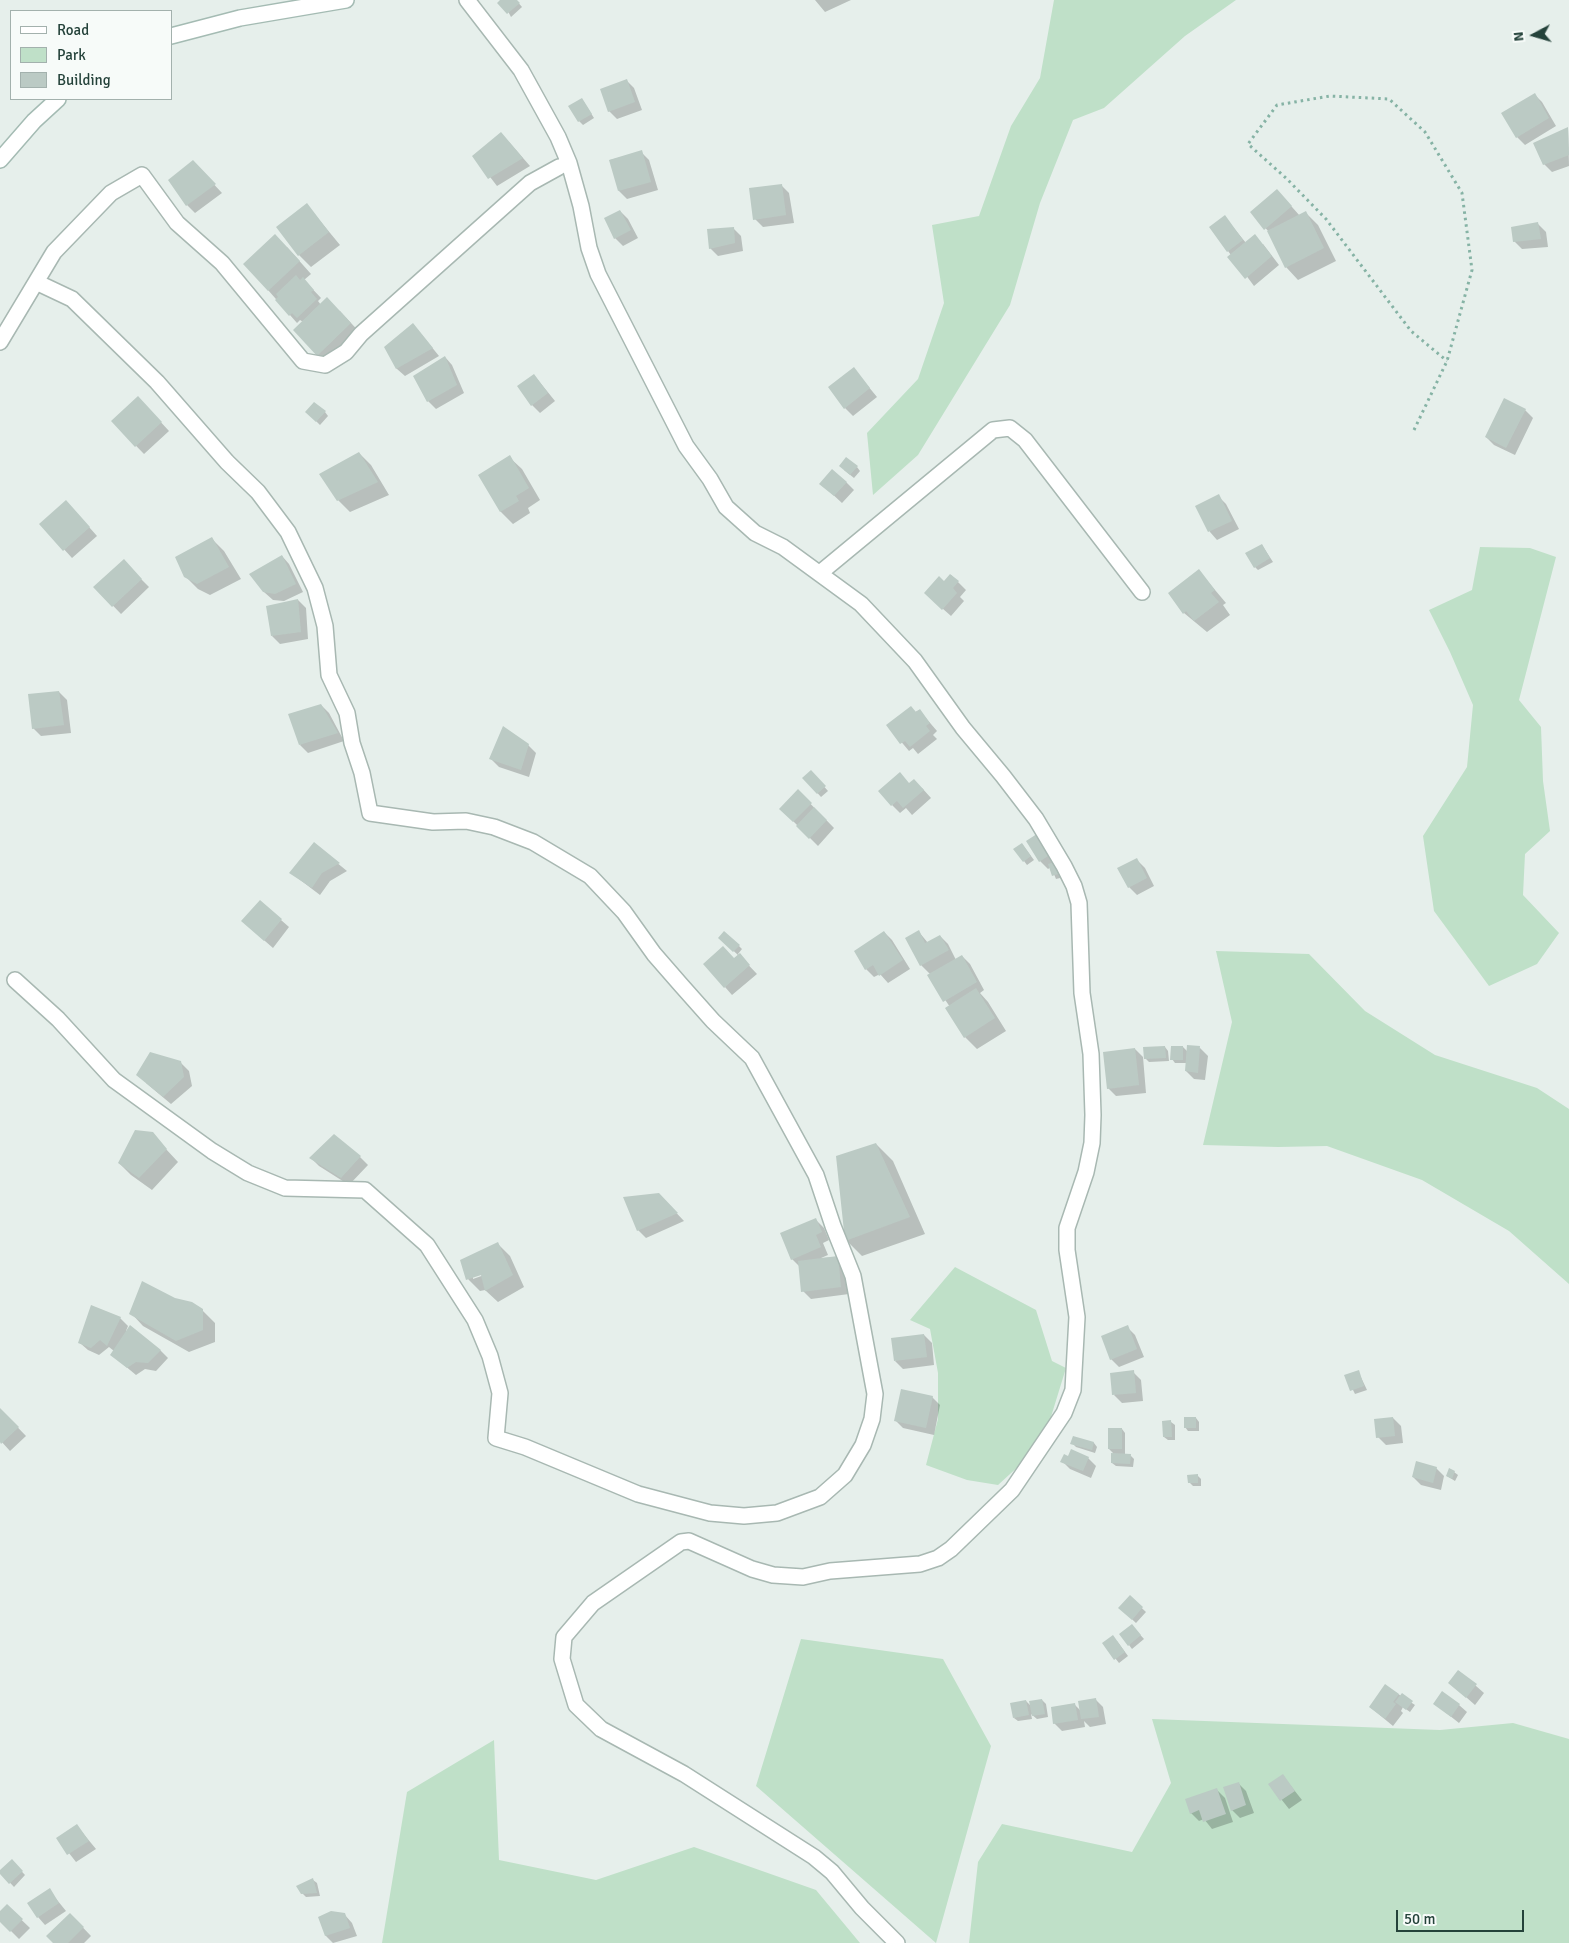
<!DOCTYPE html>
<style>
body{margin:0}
#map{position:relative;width:1569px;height:1943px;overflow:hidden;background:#e6efeb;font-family:Signika,sans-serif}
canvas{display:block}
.legend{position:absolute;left:10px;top:10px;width:162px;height:90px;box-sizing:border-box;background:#f7fbf9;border:1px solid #a3b1ad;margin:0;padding:6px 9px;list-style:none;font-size:15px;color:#24423a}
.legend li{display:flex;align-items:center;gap:10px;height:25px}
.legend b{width:25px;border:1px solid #a3b1ad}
.north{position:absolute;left:1509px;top:10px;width:50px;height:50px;-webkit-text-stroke:4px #f7fbf9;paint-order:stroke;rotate:264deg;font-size:14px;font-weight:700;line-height:20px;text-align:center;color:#24423a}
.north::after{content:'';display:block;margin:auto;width:18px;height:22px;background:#24423a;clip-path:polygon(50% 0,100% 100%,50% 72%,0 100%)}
.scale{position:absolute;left:1396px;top:1910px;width:128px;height:22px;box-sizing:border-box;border:2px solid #24423a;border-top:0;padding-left:6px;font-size:15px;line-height:18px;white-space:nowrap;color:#24423a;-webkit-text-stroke:4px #f7fbf9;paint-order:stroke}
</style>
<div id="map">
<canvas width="1569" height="1943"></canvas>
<ul class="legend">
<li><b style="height:6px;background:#fff"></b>Road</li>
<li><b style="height:14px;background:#bfe0c8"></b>Park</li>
<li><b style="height:14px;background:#bbcac4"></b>Building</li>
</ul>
<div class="north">N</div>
<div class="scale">50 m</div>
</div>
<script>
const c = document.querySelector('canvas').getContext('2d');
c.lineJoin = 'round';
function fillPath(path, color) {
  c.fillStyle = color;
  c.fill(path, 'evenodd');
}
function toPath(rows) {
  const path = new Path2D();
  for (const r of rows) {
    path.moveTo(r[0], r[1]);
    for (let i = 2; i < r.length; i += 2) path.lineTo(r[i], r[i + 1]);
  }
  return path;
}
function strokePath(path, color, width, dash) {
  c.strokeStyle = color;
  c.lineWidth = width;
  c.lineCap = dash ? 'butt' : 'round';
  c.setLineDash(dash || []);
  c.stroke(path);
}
const green = toPath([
 [1054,0,1236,0,1185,36,1104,108,1073,120,1040,203,1010,305,918,455,873,495,867,433,918,379,944,303,932,225,979,216,1011,126,1040,78],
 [1480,547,1530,548,1556,557,1519,700,1541,727,1543,781,1550,831,1525,854,1523,895,1559,933,1537,964,1489,986,1434,911,1423,836,1467,767,1473,705,1450,652,1429,610,1472,590],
 [1216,951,1309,954,1365,1011,1435,1055,1537,1088,1569,1109,1569,1284,1509,1231,1422,1180,1327,1146,1278,1147,1203,1145,1232,1022],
 [955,1267,1036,1310,1052,1361,1066,1368,1050,1420,1021,1464,998,1485,967,1480,926,1465,938,1419,938,1373,930,1329,910,1320],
 [801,1639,943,1659,991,1746,936,1943,756,1786],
 [1152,1719,1440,1730,1513,1723,1569,1739,1569,1943,969,1943,978,1862,1002,1824,1132,1852,1171,1783],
 [494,1740,499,1860,596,1880,694,1847,816,1890,860,1943,382,1943,407,1792]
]);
const shadow = toPath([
 [502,0,516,0,522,7,511,17],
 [815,0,851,0,825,12],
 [626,80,634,88,642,110,617,119,609,111],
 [1534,94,1542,102,1556,126,1525,145,1517,137],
 [582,99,594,118,583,125,579,121],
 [1568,128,1569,166,1552,172,1544,164],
 [509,142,530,166,497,186,474,156],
 [641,152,649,160,658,190,627,199,619,191,610,160],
 [193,162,222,193,195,213,187,205],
 [781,185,789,193,794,223,763,227,755,219],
 [1284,198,1300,216,1306,213,1318,225,1336,261,1298,280,1286,267,1269,232,1251,212],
 [307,205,340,245,311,267,299,255],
 [620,211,628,219,638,238,623,246,615,238],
 [1225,217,1246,243,1263,244,1279,265,1254,286,1228,251],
 [1538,224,1546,232,1548,247,1522,249,1514,241],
 [733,228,741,236,743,251,718,256,710,248],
 [287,247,311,274,304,280,321,298,318,301,321,305,340,311,363,336,330,367,318,355,303,322,300,320,297,323,268,290],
 [413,324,439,356,405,376,397,369,386,347],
 [445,357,452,365,464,393,436,409,428,401],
 [854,369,877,397,853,416,845,408],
 [534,375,555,401,540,413,532,405],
 [1505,400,1525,410,1533,418,1515,455,1494,445,1486,437],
 [146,406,169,431,144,454,113,422],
 [307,412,325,412,328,416,320,425],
 [359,453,371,465,389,495,350,512,338,500],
 [509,457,522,469,540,500,528,508,530,513,513,524,501,512,479,475],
 [857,467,860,471,854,478,844,470],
 [846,482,854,490,842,503,829,491],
 [1218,496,1226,504,1239,529,1217,540,1210,532,1197,507],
 [74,510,97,536,72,558,41,524],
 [212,539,224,551,241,579,210,595,198,589,185,576],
 [1262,545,1273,562,1258,570,1255,567],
 [282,556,289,564,303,592,284,601,273,600,264,592],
 [123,561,149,587,121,614,95,587],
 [1199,571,1226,603,1223,605,1230,615,1207,632,1184,613,1170,593],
 [951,575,966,590,960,597,964,601,951,616,933,600],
 [298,600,306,608,308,639,280,644,272,636],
 [59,692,67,700,71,733,41,736,33,728],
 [321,705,329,713,344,741,308,753,300,745],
 [919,710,937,731,933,735,937,739,918,754,913,748,909,751,888,726],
 [528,745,536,753,529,777,499,767,491,759],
 [811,772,828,791,821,797,804,778],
 [909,784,922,788,931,798,912,815,906,808,900,813,892,805],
 [798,791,834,828,818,846,781,809],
 [1040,833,1064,877,1056,879,1051,867,1048,869,1040,861],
 [314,844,347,871,330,881,320,895,291,873],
 [1022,844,1034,860,1027,865,1024,861],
 [1137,860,1145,868,1154,886,1137,895,1129,887],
 [281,920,289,927,273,948,242,921],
 [884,932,892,940,910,969,888,983,880,974,874,977,866,969],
 [919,932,928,943,940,936,948,944,956,960,962,956,970,964,984,990,980,993,988,1002,1006,1031,977,1049,965,1037,950,1007,929,976,931,975,921,965,907,939],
 [720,938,739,946,742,949,738,954,757,974,732,995,725,987,739,956],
 [1165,1047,1168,1051,1169,1061,1149,1062,1145,1058],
 [1183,1047,1188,1052,1200,1048,1208,1056,1205,1080,1194,1079,1186,1071,1187,1063,1175,1063,1172,1059],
 [1135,1049,1143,1057,1146,1093,1116,1096,1108,1088],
 [180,1062,189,1071,192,1086,171,1104,146,1083],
 [152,1134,178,1162,152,1190,131,1175,119,1163],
 [876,1144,893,1161,925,1234,862,1256,846,1240],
 [360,1157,368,1165,349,1185,319,1166,311,1158],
 [667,1203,684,1221,646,1238,638,1230],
 [816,1220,824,1228,829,1240,823,1243,828,1255,821,1258,837,1257,845,1265,849,1294,811,1299,803,1291,800,1267,792,1259],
 [497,1243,510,1256,524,1287,498,1302,485,1290,480,1291,468,1279],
 [487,1274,473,1279,473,1276],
 [175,1300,202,1310,215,1323,215,1342,189,1352,143,1326,131,1313],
 [120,1318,128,1326,126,1331,160,1350,168,1358,156,1371,145,1369,136,1375,112,1355,114,1351,109,1347,99,1355,88,1350,80,1343],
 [1127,1327,1135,1335,1144,1357,1119,1367,1111,1359],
 [924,1335,932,1343,934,1365,903,1369,895,1361],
 [1358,1371,1367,1390,1355,1394,1346,1376],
 [1133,1372,1141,1380,1143,1401,1122,1403,1114,1395],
 [932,1397,940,1405,934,1435,903,1428,895,1420],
 [0,1409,26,1436,10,1451,0,1440],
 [1196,1418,1199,1422,1199,1431,1188,1431,1185,1427],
 [1393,1418,1401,1426,1403,1443,1386,1445,1378,1437],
 [1171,1422,1175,1425,1175,1440,1168,1440,1164,1437],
 [1122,1429,1125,1433,1125,1455,1130,1455,1134,1459,1133,1467,1116,1466,1112,1463,1113,1453,1109,1449],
 [1074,1437,1094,1443,1097,1447,1095,1453,1076,1447,1072,1443],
 [1088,1458,1096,1466,1091,1478,1070,1469,1062,1461],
 [1436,1468,1444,1476,1441,1490,1421,1485,1413,1477],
 [1454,1472,1458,1475,1455,1481,1447,1476],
 [1197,1475,1201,1479,1201,1486,1193,1486,1189,1482],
 [1130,1597,1146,1612,1136,1623,1120,1608],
 [1135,1629,1144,1639,1132,1649,1129,1645],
 [1117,1641,1128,1656,1119,1663,1104,1644],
 [1459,1671,1484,1693,1475,1705,1450,1683],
 [1386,1686,1415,1705,1410,1712,1403,1707,1401,1711,1403,1713,1393,1726,1370,1707],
 [1095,1699,1103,1707,1106,1724,1090,1727,1084,1721,1085,1727,1062,1731,1054,1723,1075,1705,1081,1711],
 [1042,1700,1046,1704,1048,1717,1037,1719,1031,1714,1032,1719,1018,1721,1014,1718,1026,1701,1032,1707],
 [1435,1704,1459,1705,1467,1712,1459,1723],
 [1283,1776,1302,1800,1289,1809,1270,1785],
 [1238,1783,1246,1791,1254,1813,1240,1818,1232,1810],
 [1217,1790,1225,1798,1233,1822,1212,1829,1204,1819,1199,1821,1191,1813],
 [77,1826,96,1849,76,1862,58,1839],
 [12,1861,25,1875,14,1887,0,1872],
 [313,1880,317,1883,320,1896,306,1897,302,1893],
 [49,1890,66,1911,45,1925,38,1917],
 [7,1906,30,1928,19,1939,0,1920,0,1913],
 [70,1914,91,1936,84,1943,55,1943],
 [344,1914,352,1923,357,1936,333,1943,326,1936,320,1918]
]);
const building = toPath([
 [500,0,517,0,520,3,507,14,497,3],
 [627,79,635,102,608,112,600,89],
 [1535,93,1549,118,1516,138,1501,113],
 [582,98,592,114,578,122,568,106],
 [1568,127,1569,155,1543,165,1533,143],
 [501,132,523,158,488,179,472,156],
 [642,150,651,182,618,191,609,160],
 [193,160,216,184,186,206,168,180],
 [782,184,786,215,753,220,749,188],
 [1277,189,1292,206,1264,230,1250,212],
 [307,203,329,232,298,256,276,227],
 [620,210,631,230,614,239,604,218],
 [1306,211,1324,248,1285,268,1267,231],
 [1225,215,1243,240,1227,252,1209,227],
 [1538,222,1541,239,1513,242,1511,227],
 [734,227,735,243,709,249,707,229],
 [275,234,300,261,268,291,243,264],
 [1255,234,1272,256,1245,279,1227,257],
 [296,275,300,280,303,277,314,290,311,292,317,299,297,318,292,313,289,316,275,300,278,297,276,294],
 [327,297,351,323,317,356,293,330],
 [413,323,433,348,396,369,384,347],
 [445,356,457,385,427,402,413,376],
 [854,367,870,388,844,409,828,387],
 [534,374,548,393,531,406,517,386],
 [138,396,162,422,135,447,111,421],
 [1504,398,1526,409,1506,448,1485,437],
 [314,402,326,411,316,422,305,412],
 [359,452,378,482,337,501,319,474],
 [510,455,529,488,516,496,519,501,500,512,478,475],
 [846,457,858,466,850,475,839,466],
 [832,469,847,482,834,496,819,484],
 [1219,494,1232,521,1208,532,1195,506],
 [66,500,90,527,63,551,39,524],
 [212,537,229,567,197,584,184,577,175,557],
 [1262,544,1270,558,1254,568,1245,553],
 [282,555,296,584,275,594,263,592,249,574],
 [124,559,142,579,112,607,93,587],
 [1199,569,1215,590,1211,593,1219,602,1194,621,1186,611,1183,614,1168,593],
 [950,574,959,581,953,588,957,593,942,610,924,593,939,576,944,581],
 [298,599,301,632,271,636,266,606],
 [59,691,64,725,32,729,28,694],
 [321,704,338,733,299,745,288,714],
 [911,706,916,712,920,709,930,723,926,726,930,731,910,747,905,741,900,744,886,725],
 [503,726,529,744,521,770,489,759],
 [811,770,826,786,817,794,802,778],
 [900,772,909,783,914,779,924,790,903,808,897,801,891,806,878,791],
 [798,789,812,803,793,822,779,809],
 [814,807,827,820,809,839,796,826],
 [1040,832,1054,852,1039,862,1026,841],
 [314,842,340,863,322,873,312,888,289,873],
 [1022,843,1031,856,1023,862,1013,849],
 [1137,858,1147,878,1128,888,1117,868],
 [1058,861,1061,873,1052,876,1048,864],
 [260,900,282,919,264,941,241,921],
 [919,930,925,943,940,935,949,950,920,966,905,938],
 [724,931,740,945,733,952,718,938],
 [884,931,903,960,879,976,873,965,865,970,854,951],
 [723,946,734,958,740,953,750,965,724,988,703,964],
 [962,955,977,982,943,1002,927,975],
 [976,988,995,1018,964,1038,945,1008],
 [1187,1045,1200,1046,1198,1073,1185,1071],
 [1165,1046,1166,1058,1144,1059,1143,1047],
 [1171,1046,1183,1046,1183,1060,1170,1060],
 [1135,1048,1139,1085,1107,1089,1103,1052],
 [150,1052,181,1061,184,1077,163,1097,136,1075],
 [135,1130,153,1132,167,1149,139,1178,118,1163],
 [334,1134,361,1156,341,1178,309,1158],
 [876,1143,910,1217,845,1241,836,1156],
 [659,1193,678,1213,637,1231,623,1197],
 [816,1218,822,1232,816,1235,821,1247,791,1260,780,1233],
 [498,1242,513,1275,485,1291,481,1275,466,1280,460,1260],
 [838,1256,841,1287,801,1292,798,1261],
 [142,1281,175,1298,192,1302,203,1309,203,1330,176,1341,129,1314],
 [91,1305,121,1317,107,1346,100,1340,91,1348,78,1343],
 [130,1325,161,1350,148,1363,136,1362,127,1368,110,1355],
 [1128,1325,1137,1349,1110,1360,1101,1336],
 [924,1334,927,1357,894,1361,891,1338],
 [1134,1370,1136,1393,1112,1395,1110,1373],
 [1359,1370,1364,1386,1350,1391,1344,1375],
 [901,1389,933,1396,926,1428,894,1421],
 [0,1408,19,1427,1,1444,0,1442],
 [1184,1417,1196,1417,1196,1428,1184,1428],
 [1393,1417,1395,1436,1376,1438,1374,1419],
 [1171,1420,1172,1437,1163,1437,1162,1421],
 [1108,1428,1122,1428,1122,1449,1108,1449],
 [1073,1436,1094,1442,1092,1450,1070,1444],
 [1071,1449,1089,1457,1083,1471,1060,1462,1064,1454,1068,1456],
 [1111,1453,1131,1454,1130,1464,1111,1463],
 [1416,1461,1437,1467,1433,1483,1412,1477],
 [1449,1468,1455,1471,1452,1479,1446,1476],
 [1198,1474,1198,1483,1188,1483,1187,1475],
 [1130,1595,1143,1607,1132,1620,1118,1608],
 [1132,1624,1141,1635,1128,1646,1119,1634],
 [1113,1635,1125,1652,1114,1660,1102,1643],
 [1458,1670,1477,1684,1466,1698,1448,1683],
 [1385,1684,1399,1694,1393,1702,1396,1704,1385,1719,1369,1707],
 [1442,1691,1460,1704,1451,1717,1433,1704],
 [1402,1693,1413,1701,1406,1710,1395,1702],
 [1096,1698,1099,1717,1081,1719,1078,1701],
 [1042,1699,1045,1714,1032,1716,1029,1701],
 [1026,1700,1029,1715,1013,1718,1010,1703],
 [1075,1703,1078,1720,1053,1724,1051,1707],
 [1283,1774,1295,1791,1280,1801,1268,1784],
 [1239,1782,1246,1805,1231,1811,1223,1787],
 [1217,1788,1226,1814,1203,1822,1199,1810,1190,1814,1185,1799],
 [77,1824,89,1841,67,1855,56,1838],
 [12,1859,23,1871,9,1884,0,1874,0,1870],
 [313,1878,317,1893,301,1894,296,1886],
 [50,1888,59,1903,37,1918,27,1903],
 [7,1904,23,1919,10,1932,0,1922,0,1911],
 [331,1911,345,1913,350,1928,325,1936,318,1917],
 [70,1913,84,1927,68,1943,53,1943,46,1936]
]);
const path = toPath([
 [1414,430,1447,361,1472,270,1462,193,1425,132,1389,99,1330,96,1277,105,1248,144,1287,179,1326,219,1411,331,1447,361]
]);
const minor = toPath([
 [467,0,521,70,558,137,569,163,581,206,589,248,598,274,686,446,710,479,726,507,755,533,783,547,861,604,915,661,963,728,1003,776,1036,819,1064,866,1074,886,1079,903,1082,993,1091,1054,1093,1115,1092,1143,1086,1172,1067,1228,1067,1250,1077,1317,1073,1390,1064,1413,1012,1490,951,1549,938,1558,920,1564,830,1571,803,1577,773,1575,752,1569,689,1541,681,1542,593,1603,564,1637,562,1659,576,1705,601,1729,684,1774,814,1857,832,1872,862,1908,897,1943],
 [0,342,54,252,111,193,142,175,177,223,222,263,303,361,325,365,346,352,361,334,530,183,559,167],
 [820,573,993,430,1010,428,1025,440,1142,592],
 [15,980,58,1019,114,1080,212,1151,248,1173,285,1188,365,1190,427,1245,475,1320,490,1356,500,1393,496,1438,525,1447,638,1494,710,1513,744,1516,777,1513,820,1497,845,1475,863,1445,872,1419,875,1394,853,1276,833,1226,816,1175,752,1058,713,1021,681,985,654,954,624,912,590,876,533,842,494,827,466,821,433,822,370,813,362,773,352,743,347,713,329,675,325,626,315,588,288,532,258,492,227,462,157,382,72,299,36,282]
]);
const secondary = toPath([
 [171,36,240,18,346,0],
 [0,160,34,121,58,99]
]);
fillPath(green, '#bfe0c8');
fillPath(shadow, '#0003');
fillPath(building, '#bbcac4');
strokePath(minor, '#a8b8b2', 18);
strokePath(secondary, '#a4bbb3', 18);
strokePath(path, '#86b3a5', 3, [2.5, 4]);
strokePath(minor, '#fff', 15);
strokePath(secondary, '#fff', 15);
</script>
